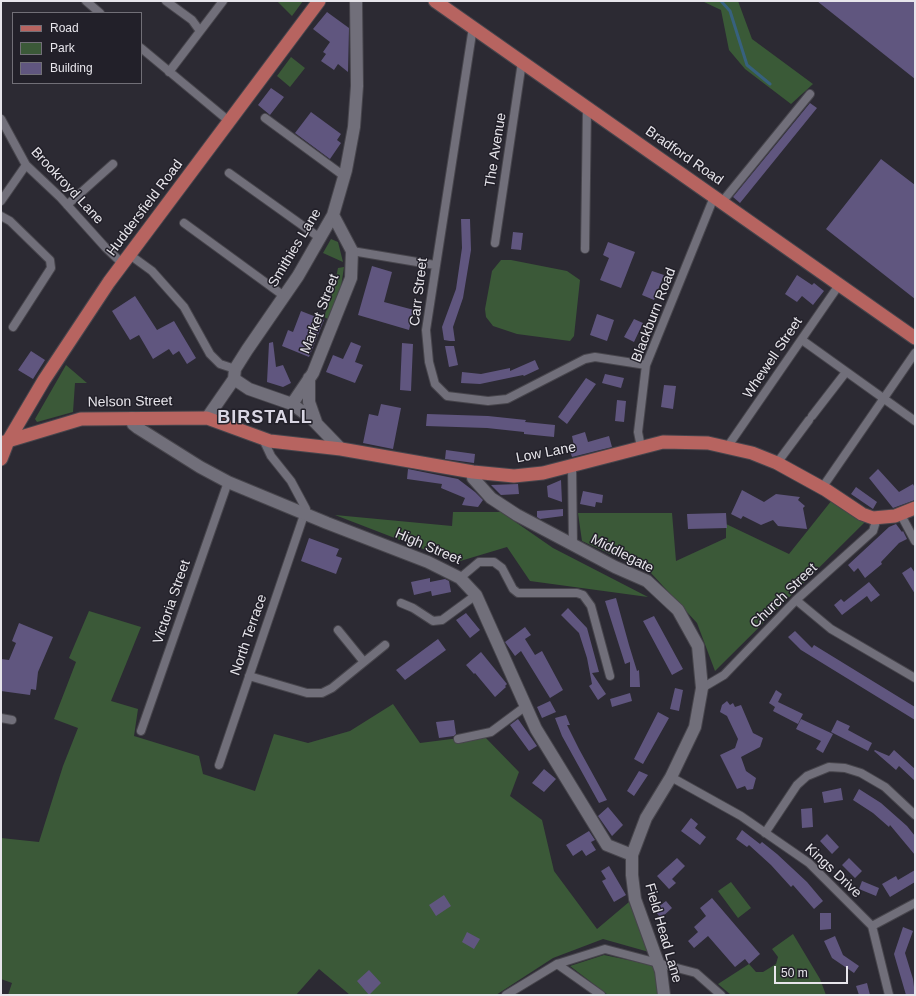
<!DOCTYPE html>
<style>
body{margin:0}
#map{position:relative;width:916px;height:996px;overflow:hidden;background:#2c2a33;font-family:Helvetica,sans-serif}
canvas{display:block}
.frame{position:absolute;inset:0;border:2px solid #e7e5eb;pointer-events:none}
.legend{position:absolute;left:12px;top:12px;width:130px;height:72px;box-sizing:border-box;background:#222029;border:1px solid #716f77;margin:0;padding:5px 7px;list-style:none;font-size:12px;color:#e7e5eb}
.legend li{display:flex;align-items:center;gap:8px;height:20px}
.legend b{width:20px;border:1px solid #716f77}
.scale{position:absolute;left:774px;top:966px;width:74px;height:18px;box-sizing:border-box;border:2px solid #e7e5eb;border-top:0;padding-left:5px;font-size:12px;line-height:14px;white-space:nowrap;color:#e7e5eb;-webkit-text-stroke:3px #222029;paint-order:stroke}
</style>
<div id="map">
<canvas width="916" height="996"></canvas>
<div class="frame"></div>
<ul class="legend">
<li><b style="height:5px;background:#b76460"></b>Road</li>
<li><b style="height:11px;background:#3b5938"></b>Park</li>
<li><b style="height:11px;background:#60567f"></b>Building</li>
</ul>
<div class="scale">50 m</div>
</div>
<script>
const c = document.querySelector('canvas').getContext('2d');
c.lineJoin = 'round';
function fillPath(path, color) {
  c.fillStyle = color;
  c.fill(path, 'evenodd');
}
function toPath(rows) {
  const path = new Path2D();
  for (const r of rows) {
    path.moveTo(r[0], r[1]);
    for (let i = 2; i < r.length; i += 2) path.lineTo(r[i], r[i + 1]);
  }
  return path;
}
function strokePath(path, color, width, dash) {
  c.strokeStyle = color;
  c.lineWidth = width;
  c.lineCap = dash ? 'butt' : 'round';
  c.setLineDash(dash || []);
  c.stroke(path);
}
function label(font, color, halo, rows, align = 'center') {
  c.font = font + ' Helvetica,sans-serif';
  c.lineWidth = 3;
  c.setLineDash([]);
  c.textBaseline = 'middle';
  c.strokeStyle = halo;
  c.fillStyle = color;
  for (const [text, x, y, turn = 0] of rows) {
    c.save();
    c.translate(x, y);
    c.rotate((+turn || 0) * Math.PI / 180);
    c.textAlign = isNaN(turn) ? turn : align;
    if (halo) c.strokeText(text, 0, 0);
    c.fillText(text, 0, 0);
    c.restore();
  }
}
const green = toPath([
 [277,1,303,1,292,16],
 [291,57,305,68,290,87,277,76],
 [331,239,338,242,343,262,323,253],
 [501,260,511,260,567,271,580,280,574,336,570,341,517,334,493,326,486,317,485,309,492,271],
 [344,267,341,287,328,319,324,317,333,291,338,268],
 [66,365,87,383,75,383,73,412,37,422,35,419],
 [832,500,865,522,715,671,697,623,651,573,582,541,578,513,672,513,676,561,726,538,726,524,789,554],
 [89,611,141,627,111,701,138,709,134,736,199,756,203,774,255,791,274,734,308,743,350,731,393,704,420,743,483,735,519,772,510,796,542,820,554,871,597,929,629,902,649,952,603,939,553,958,496,995,350,995,319,969,296,995,8,995,12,983,1,979,1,838,39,842,63,766,78,728,54,719,76,662,69,658],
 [731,882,751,908,738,918,718,891],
 [793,934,820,979,826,995,731,995,718,984,749,964,756,972,763,972,776,964,778,957,772,949]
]);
const forest = toPath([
 [702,1,738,1,752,39,813,84,791,104,745,69,729,50,721,10],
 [453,512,501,512,553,548,648,597,530,581,507,547,457,562,335,515,452,526],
 [604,955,657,966,660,995,608,995,570,966]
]);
const stream = toPath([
 [721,1,730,11,747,65,770,84]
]);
const building = toPath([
 [817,1,915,1,915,79],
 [327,12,349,28,348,72,338,64,334,70,321,61,326,54,323,52,330,42,313,29],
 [271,88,284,97,270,115,258,105],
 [810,103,817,108,740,203,733,197],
 [311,112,341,134,337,140,341,143,330,159,295,133],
 [881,159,915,185,915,299,826,229],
 [461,219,470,219,471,250,463,298,453,327,455,341,450,341,444,340,442,327,456,289,462,248],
 [513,232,523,233,521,250,511,249],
 [608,242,635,252,621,288,600,280,609,258,603,255],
 [372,266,392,272,384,302,414,310,409,330,358,315],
 [652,271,664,275,654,300,642,295],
 [797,275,812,285,814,283,824,291,813,305,802,296,797,302,785,294],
 [135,296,157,330,174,321,196,358,187,364,179,351,173,355,169,349,153,359,139,335,130,340,112,311],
 [301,311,324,320,309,357,282,346,288,330,293,332],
 [597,314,614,320,607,341,590,335],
 [634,319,643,323,634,342,624,337],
 [273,342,276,367,283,365,291,383,283,387,267,382,269,343],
 [351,342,361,346,355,362,363,365,355,383,326,372,333,355,343,359],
 [402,343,413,344,411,391,400,390],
 [445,346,454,346,458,365,449,367],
 [31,351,45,360,33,379,18,370],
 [535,360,539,369,524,376,523,375,480,384,461,383,462,372,481,374,510,368,510,371],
 [605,374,624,378,621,388,602,383],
 [586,378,596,384,567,424,558,417],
 [664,385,676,386,673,409,661,407],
 [617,400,626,401,624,422,615,421],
 [381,404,401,408,393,449,363,443,369,414,378,416],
 [427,414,488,416,526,420,525,422,555,425,554,437,524,434,524,432,487,428,426,426],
 [585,432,588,442,609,436,612,447,572,457,569,448,574,446,572,436],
 [446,450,475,454,474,463,445,459],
 [408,469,458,479,475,492,483,500,478,507,462,505,465,498,441,488,442,484,407,479],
 [878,469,899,492,913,484,915,488,915,500,893,508,869,478],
 [561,480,562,502,548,497,547,486],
 [518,484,519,494,501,495,491,485],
 [856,487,877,502,873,509,851,494],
 [742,490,764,502,776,494,800,497,798,500,805,506,803,508,807,529,778,526,773,520,761,525,743,516,741,519,731,514],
 [583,491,603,495,602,503,596,502,595,507,580,504],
 [563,509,563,516,540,519,537,517,537,511],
 [726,513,727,528,688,529,687,514],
 [896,524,902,532,903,531,907,539,899,543,881,562,882,564,865,578,858,568,854,572,848,565,889,527],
 [309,538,339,549,336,556,342,558,336,574,301,561],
 [911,567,915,573,915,594,902,573],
 [430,578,430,582,445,579,449,581,451,592,432,596,431,591,414,595,411,582],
 [869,582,880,595,871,602,867,596,842,615,834,605,841,599,844,602],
 [616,598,629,645,637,671,639,670,640,687,630,687,630,662,625,664,605,601],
 [568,608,587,628,599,672,592,673,606,694,598,700,589,686,592,684,587,658,579,633,561,615],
 [466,613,480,630,470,638,456,620],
 [654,616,683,669,672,675,643,621],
 [19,623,53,637,38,672,36,690,31,689,30,695,1,691,1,659,9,660,16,643,12,641],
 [525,627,531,635,525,639,535,655,542,651,563,690,550,698,521,651,515,656,505,642],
 [795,631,812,648,814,645,915,707,915,720,801,650,788,637],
 [438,639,446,650,405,680,396,670],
 [481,652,507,684,505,686,506,687,495,697,475,673,474,674,466,665],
 [675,688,683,690,679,711,670,709],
 [776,690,782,694,778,702,803,714,798,724,773,711,775,707,769,703],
 [630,693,632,701,612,707,610,699],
 [550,701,556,712,542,718,537,707],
 [727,701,730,705,733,703,735,707,741,705,753,733,763,738,760,747,741,757,746,771,756,778,753,789,747,790,745,786,737,789,720,755,735,748,738,739,727,716,720,712,722,705],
 [658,712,669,718,643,764,634,759],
 [566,715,570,725,567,725,579,749,607,800,599,803,562,736,555,718],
 [518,719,537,746,529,751,510,725],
 [801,719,833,734,823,753,816,749,821,741,796,729],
 [454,720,456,734,454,736,439,738,436,722],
 [837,720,850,726,848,730,872,743,868,751,831,732],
 [875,750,889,756,894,750,915,769,915,781,899,766,896,770,874,751],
 [544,769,556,779,544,792,532,783],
 [639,771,648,775,634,796,627,791],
 [841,788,843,800,824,803,822,792],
 [859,789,881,803,907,826,915,836,915,855,890,825,889,827,873,813,853,800],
 [608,807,623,825,612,836,598,816],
 [812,808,813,827,802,828,801,809],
 [691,818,698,824,695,828,706,837,700,845,681,831],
 [742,830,760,844,762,842,777,854,807,882,823,901,814,909,793,885,791,887,771,865,749,845,747,847,736,839],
 [589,831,595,840,591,842,596,850,586,856,582,850,573,856,566,845],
 [827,834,839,847,832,854,820,841],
 [677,858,685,866,672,879,676,883,669,889,657,876],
 [849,858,862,871,855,878,842,865],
 [609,866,626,895,614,902,602,881,606,879,601,871],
 [915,870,915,882,890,897,882,884,896,876,898,880],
 [862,881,879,888,876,896,859,889],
 [444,895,451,906,436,916,429,905],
 [712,898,760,954,749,964,745,959,735,967,708,936,694,948,688,941,698,932,694,927,706,916,700,908],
 [666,901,672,908,661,918,654,910],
 [820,913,831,913,831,929,820,930],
 [903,927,913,931,905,953,913,979,915,995,906,995,894,954],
 [467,932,480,939,474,949,462,942],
 [835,936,843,955,859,966,854,973,832,958,824,941],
 [369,970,381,983,369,995,357,981],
 [867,983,870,995,859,995,856,986]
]);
const street = toPath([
 [86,1,100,13],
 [166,1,192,20,200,31],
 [473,27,426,330,429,362,435,384,447,396,488,401,507,399,585,359,595,357,646,365],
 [141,48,230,122],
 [169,72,223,1],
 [265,118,344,176],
 [1,119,26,165,60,197,105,247,123,264],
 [229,173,320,238],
 [1,201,26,165],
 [722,202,810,94],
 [67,205,113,164],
 [1,216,10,221,50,260,51,268,13,327],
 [184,223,284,296],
 [495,243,522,62],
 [585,249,587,108],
 [352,251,435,265],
 [130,255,152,271,184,307,210,354,220,364,235,369],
 [802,340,915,421],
 [812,416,846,372],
 [728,446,839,285],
 [641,447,638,432,646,365,714,197],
 [777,463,809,420],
 [572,466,573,546],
 [822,488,915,353],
 [901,515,915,541],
 [460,578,479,562,494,562,502,568,513,589,518,593,577,593,583,595,591,606,610,676],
 [796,600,831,629,915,678],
 [401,603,413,608,433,621,442,620,476,595],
 [338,630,364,662],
 [249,676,307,693,322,693,332,688,385,645],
 [702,688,724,675,796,600,873,531,877,518],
 [1,718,12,720],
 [141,731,228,482],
 [458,739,491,732,526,706],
 [219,765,306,509,291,481,271,456,263,439],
 [671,777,741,816,809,863,872,926,889,995],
 [765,833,797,785,807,776,829,767,845,768,861,773,885,787,915,815],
 [872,926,915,903],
 [557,964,601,995],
 [506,995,557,964,605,949,696,973,721,995]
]);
const secondary = toPath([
 [309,378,309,402,316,422],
 [234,379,249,389,292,404,311,418,341,449],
 [292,404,313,373,351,278,352,251,333,215],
 [132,418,133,424,138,428,200,467,228,482,327,523,428,562,460,578,476,595,536,729,607,845,632,855],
 [207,418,234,379,235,369,247,350,298,276,333,215,346,170,354,127,357,86,356,1],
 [473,472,473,478,491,498,517,515,615,567,647,581,678,610,698,646,702,688,695,727,671,777,646,818,632,855,632,875,635,899,661,971,664,995]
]);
const primary = toPath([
 [435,1,915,338],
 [1,443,81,419,207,418,270,441,341,449,473,472,514,476,543,473,663,442,708,443,752,453,777,463,826,490,862,514,873,518,895,516,915,508],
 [1,459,8,441,44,380,109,282,319,1]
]);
const streetNames = [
 ["The Avenue",496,150,-81],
 ["Bradford Road",684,156,35],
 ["Brookroyd Lane",67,186,47],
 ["Huddersfield Road",145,208,-53],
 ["Smithies Lane",295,248,-59],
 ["Carr Street",419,292,-83],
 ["Market Street",320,314,-69],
 ["Blackburn Road",654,315,-69],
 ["Whewell Street",773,358,-56],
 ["Nelson Street",130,402,-1],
 ["Low Lane",546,453,-11],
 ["High Street",428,547,23],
 ["Middlegate",622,554,27],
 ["Church Street",784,596,-44],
 ["Victoria Street",172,602,-71],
 ["North Terrace",249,635,-71],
 ["Kings Drive",833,871,43],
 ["Field Head Lane",663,933,74]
];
const districtNames = [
 ["BIRSTALL",265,418]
];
fillPath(green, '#3b5938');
fillPath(forest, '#3a5a37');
strokePath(stream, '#37617e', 3);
fillPath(building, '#60567f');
strokePath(street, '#47454c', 10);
strokePath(secondary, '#47454c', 14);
strokePath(primary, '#47454c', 15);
strokePath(street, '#716f7a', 8);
strokePath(secondary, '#716f7a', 12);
strokePath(primary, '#b76460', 13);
label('14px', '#e7e5eb', '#222029', streetNames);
c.letterSpacing = '1px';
label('bold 18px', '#d9d6e3', '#222029', districtNames);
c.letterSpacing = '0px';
</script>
